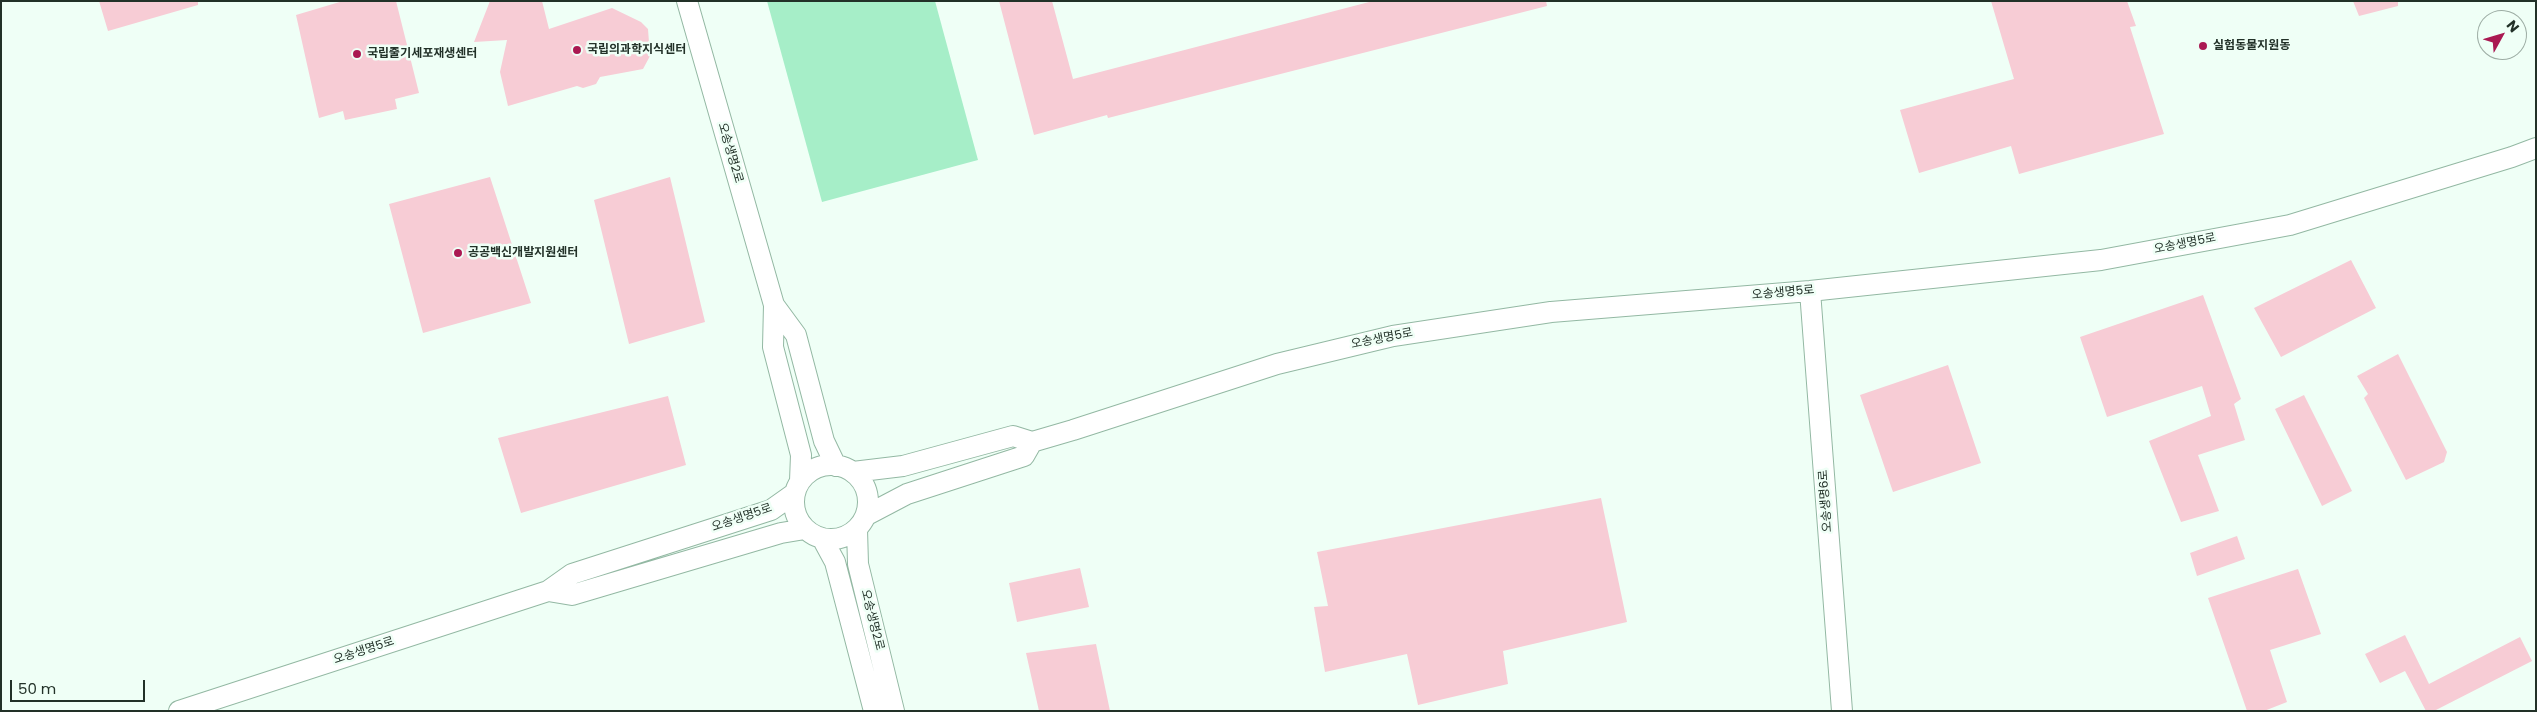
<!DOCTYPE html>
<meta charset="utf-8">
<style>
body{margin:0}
#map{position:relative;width:2537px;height:712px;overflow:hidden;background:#effff6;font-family:Poppins,sans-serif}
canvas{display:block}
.frame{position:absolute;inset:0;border:2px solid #223128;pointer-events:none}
.north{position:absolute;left:2477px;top:10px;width:50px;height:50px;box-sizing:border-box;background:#effff6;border:1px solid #9dada4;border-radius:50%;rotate:51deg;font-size:14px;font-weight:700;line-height:20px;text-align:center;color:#223128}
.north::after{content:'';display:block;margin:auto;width:18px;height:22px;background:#aa1952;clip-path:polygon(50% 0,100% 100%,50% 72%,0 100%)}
.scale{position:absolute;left:10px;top:680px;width:135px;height:22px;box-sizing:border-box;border:2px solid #223128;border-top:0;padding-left:6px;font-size:15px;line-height:18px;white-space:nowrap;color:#223128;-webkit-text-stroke:4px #effff6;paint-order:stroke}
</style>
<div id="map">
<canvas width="2537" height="712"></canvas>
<div class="frame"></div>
<div class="north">N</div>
<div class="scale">50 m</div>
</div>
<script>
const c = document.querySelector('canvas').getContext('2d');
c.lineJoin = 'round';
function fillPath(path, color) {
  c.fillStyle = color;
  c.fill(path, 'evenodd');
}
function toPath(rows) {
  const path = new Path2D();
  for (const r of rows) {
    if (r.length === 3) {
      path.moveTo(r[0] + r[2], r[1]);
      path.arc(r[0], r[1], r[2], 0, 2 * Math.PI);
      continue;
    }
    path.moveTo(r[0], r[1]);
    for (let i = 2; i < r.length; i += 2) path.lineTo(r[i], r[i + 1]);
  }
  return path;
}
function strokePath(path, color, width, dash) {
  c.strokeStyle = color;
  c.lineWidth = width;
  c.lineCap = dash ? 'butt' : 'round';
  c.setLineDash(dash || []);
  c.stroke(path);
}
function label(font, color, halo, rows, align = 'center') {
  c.font = font + ' Poppins,"Noto Sans KR",sans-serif';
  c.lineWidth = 5;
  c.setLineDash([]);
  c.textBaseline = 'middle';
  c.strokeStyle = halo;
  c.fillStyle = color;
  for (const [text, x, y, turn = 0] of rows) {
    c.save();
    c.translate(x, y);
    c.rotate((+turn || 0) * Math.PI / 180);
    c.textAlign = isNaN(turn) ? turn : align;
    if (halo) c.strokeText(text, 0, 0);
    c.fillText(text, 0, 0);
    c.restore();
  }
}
const green = toPath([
 [767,1,935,1,978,160,822,202]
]);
const building = toPath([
 [99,1,198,1,198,5,108,31],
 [343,1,396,1,419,93,395,99,397,109,345,120,343,111,319,118,296,15],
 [490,1,542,1,549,29,612,8,641,22,648,29,650,56,643,69,600,77,596,84,583,88,577,86,508,106,500,72,507,40,474,42],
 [999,1,1052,1,1073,79,1373,1,1546,1,1547,6,1108,118,1107,115,1034,135],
 [1991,1,2127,1,2136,26,2130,27,2164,134,2019,174,2011,146,1919,173,1900,110,2014,79],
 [2353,1,2398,1,2398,6,2359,16],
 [490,177,531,303,423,333,389,204],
 [670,177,705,322,629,344,594,200],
 [2351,260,2376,308,2281,357,2254,308],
 [2203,295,2241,399,2234,404,2245,440,2198,455,2219,511,2181,522,2149,441,2211,416,2202,386,2107,417,2080,337],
 [2398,354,2447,452,2444,462,2406,480,2364,398,2368,394,2357,376],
 [1948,365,1981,463,1893,492,1860,395],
 [2304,395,2352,491,2322,506,2275,409],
 [668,396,686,465,521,513,498,438],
 [1601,498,1627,622,1503,651,1508,684,1418,705,1407,654,1325,672,1314,607,1328,606,1317,552],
 [2237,536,2245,559,2197,576,2190,553],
 [1080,568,1089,607,1017,622,1009,583],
 [2298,569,2321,634,2270,650,2287,702,2264,711,2247,711,2208,598],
 [2405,635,2429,684,2520,637,2532,661,2434,711,2426,711,2405,671,2380,683,2365,654],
 [1096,644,1110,711,1039,711,1026,653]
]);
const minor = toPath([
 [687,1,774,305,773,347,801,455,800,481],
 [1810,291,1842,711],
 [774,305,796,335,824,441,836,466],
 [831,502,37],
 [853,472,903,466,1013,436,1032,442,1073,430,1277,364,1393,336,1551,312,1810,291,2101,260,2290,225,2512,157,2536,148],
 [867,515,907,494,1024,456,1032,442],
 [857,529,858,564,894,711],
 [822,538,835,562,874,711],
 [548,591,572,595,781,533,805,529],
 [179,711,548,591,572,574,771,510,795,493]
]);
const markers = [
 [2203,46,5,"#aa1952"],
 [577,50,5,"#aa1952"],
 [357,54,5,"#aa1952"],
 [458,253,5,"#aa1952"]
];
const poiNames = [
 ["실험동물지원동",2213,46],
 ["국립의과학지식센터",587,50],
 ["국립줄기세포재생센터",367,54],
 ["공공백신개발지원센터",468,253]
];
const streetNames = [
 ["오송생명2로",730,153,74],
 ["오송생명5로",2185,244,-11],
 ["오송생명5로",1783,293,-5],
 ["오송생명5로",1382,339,-11],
 ["오송생명6로",1826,501,-94],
 ["오송생명5로",742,518,-19],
 ["오송생명2로",872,620,76],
 ["오송생명5로",364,651,-18]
];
fillPath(green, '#a6eec8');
fillPath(building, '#f7ccd5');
strokePath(minor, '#93b8a3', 22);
strokePath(minor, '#fff', 20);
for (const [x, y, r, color] of markers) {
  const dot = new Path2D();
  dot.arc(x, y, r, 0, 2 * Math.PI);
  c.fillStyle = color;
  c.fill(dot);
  strokePath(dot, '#effff6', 2);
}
label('bold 12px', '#223128', '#effff6', poiNames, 'left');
label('12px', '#223128', '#effff6', streetNames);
</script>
